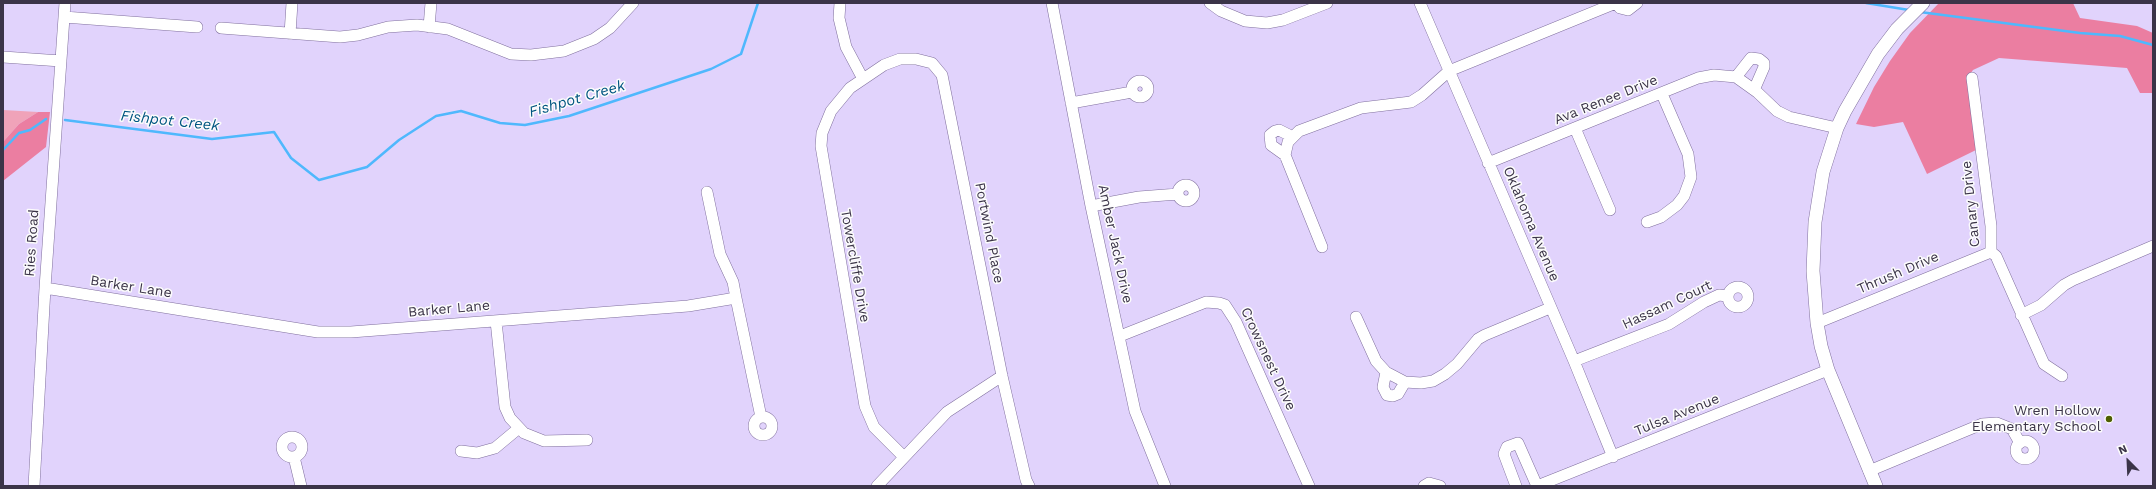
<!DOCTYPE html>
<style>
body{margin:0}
#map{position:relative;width:2156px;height:489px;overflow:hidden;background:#e1d3fc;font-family:"Work Sans",sans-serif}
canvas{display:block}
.frame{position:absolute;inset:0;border:4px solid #3b3448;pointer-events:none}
.north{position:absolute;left:2108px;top:441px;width:40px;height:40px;-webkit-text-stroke:3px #fcfcfc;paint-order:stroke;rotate:336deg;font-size:11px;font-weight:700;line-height:16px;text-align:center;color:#3b3448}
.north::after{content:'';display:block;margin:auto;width:14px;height:18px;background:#3b3448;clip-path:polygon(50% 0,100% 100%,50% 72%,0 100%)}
</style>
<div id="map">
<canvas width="2156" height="489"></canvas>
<div class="frame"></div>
<div class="north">N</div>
</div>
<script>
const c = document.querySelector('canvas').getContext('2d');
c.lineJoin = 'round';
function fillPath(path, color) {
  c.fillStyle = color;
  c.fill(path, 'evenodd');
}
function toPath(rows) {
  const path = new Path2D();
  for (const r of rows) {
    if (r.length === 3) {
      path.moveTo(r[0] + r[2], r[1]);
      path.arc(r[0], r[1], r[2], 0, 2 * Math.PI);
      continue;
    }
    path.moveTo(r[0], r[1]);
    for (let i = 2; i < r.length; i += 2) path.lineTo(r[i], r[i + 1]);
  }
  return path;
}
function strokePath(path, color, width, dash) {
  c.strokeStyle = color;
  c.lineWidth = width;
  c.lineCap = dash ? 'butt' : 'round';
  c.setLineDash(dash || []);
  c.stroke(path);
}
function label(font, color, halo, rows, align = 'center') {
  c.font = font + ' "Work Sans",sans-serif';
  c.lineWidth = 3;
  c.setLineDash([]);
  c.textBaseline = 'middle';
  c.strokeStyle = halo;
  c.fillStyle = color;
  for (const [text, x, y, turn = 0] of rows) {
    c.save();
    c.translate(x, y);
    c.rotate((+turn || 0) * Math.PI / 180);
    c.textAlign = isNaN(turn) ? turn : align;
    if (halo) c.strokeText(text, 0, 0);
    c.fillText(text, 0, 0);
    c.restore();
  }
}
const green = toPath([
 [3,110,38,112,19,124,3,142]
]);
const forest = toPath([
 [1939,3,2073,3,2080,18,2137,26,2153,33,2153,93,2140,93,2127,68,1999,58,1973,70,1967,79,1976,150,1927,174,1903,122,1874,127,1856,124,1874,87,1890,61,1910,33],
 [38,112,50,112,46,147,3,181,3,142,19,124]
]);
const stream = toPath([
 [1866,3,1909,10],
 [1920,12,2080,33,2120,36,2153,45],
 [65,120,212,139,274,132,291,158,319,180,367,167,399,140,436,116,461,111,500,123,525,125,569,116,711,69,741,54,758,3],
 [3,150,19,133,30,130,46,119]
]);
const minor = toPath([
 [840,3,839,18,846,47,863,79],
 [1052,3,1091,206,1135,411,1165,486],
 [1210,3,1221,11,1245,21,1267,23,1283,20,1327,3],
 [1420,3,1574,361,1613,457],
 [1616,3,1620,8,1628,10,1637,3],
 [64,17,197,27],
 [429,27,431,3],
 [221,28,340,37,358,35,388,27,417,25,448,29,511,54,531,55,564,51,594,39,610,28,633,3],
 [290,34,292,3],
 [3,57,61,61],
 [1736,77,1751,58,1759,59,1764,63,1764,67,1754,90],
 [1972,78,1991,226,1991,252,1996,256,2044,364,2062,376],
 [1140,89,8],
 [1071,103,1132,92],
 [1575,128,1610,210],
 [1285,155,1271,145,1270,135,1275,131,1279,130,1293,137],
 [1488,163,1698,78,1714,75,1736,77,1757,92,1777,111,1789,117,1837,128],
 [1186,193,8],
 [707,192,720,254,733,282,736,298],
 [1091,206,1139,197,1178,194],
 [1647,222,1661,217,1677,205,1684,196,1691,177,1688,154,1662,94],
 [1322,247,1285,155,1288,142,1299,131,1361,108,1411,102,1422,95,1449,71,1616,3],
 [1738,297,10],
 [45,288,318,332,351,332,688,306,736,298,761,417],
 [2021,315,2041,305,2064,285,2073,280,2153,246],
 [1356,317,1376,361,1386,372,1405,382,1421,383,1433,381,1445,374,1457,364,1478,339,1485,335,1550,308],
 [496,321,505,407,510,418,524,433,544,441,587,440],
 [1817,323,1991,252],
 [1120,336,1206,302,1219,303,1225,305,1236,322,1309,486],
 [1574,361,1669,324,1704,302,1719,295,1727,296],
 [1386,372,1383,387,1387,395,1393,396,1398,394,1405,382],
 [763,426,9],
 [292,447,10],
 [2025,450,9],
 [461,451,477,453,495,448,519,428],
 [294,457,301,486],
 [904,457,874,427,865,406,821,146,822,133,831,111,850,88,884,65,900,59,916,59,932,63,942,75,1002,376,1026,480,1029,486],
 [1869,471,1982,424,1997,423,2012,429,2020,443],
 [34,486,45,288,65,3],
 [877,486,947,412,1002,376],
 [1424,486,1429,483,1440,486],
 [1516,486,1504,454,1507,447,1518,443,1537,486],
 [1537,486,1828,370]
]);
const major = toPath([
 [1876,486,1828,370,1821,346,1817,323,1813,271,1815,222,1823,172,1837,128,1845,111,1878,54,1897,29,1923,3]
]);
const markers = [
 [2109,419,4,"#4e5e00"]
];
const streetNames = [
 ["Ava Renee Drive",1606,100,-22],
 ["Canary Drive",1971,204,-96],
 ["Oklahoma Avenue",1531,224,67],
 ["Portwind Place",989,233,79],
 ["Ries Road",32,243,-86],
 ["Amber Jack Drive",1115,244,78],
 ["Towercliffe Drive",855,266,80],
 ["Thrush Drive",1898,273,-23],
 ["Barker Lane",131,287,9],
 ["Hassam Court",1667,305,-25],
 ["Barker Lane",449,309,-5],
 ["Crowsnest Drive",1268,359,65],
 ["Tulsa Avenue",1677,415,-22]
];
const poiNames = [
 ["Wren Hollow",2101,411],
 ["Elementary School",2101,427]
];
const waterNames = [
 ["Fishpot Creek",577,99,-16],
 ["Fishpot Creek",170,121,6]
];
fillPath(green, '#f0a3b9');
fillPath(forest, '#eb7ea1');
strokePath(stream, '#4fb8fd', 2.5);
strokePath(minor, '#80709e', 12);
strokePath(major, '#80709e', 14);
strokePath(minor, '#fff', 11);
strokePath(major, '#fff', 13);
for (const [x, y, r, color] of markers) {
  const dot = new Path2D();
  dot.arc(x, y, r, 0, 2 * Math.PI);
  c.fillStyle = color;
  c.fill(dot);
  strokePath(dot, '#fcfcfc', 1.5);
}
label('14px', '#3b3448', '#fcfcfc', streetNames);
label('14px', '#3b3448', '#fcfcfc', poiNames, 'right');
label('italic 15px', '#005581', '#fcfcfc', waterNames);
</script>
